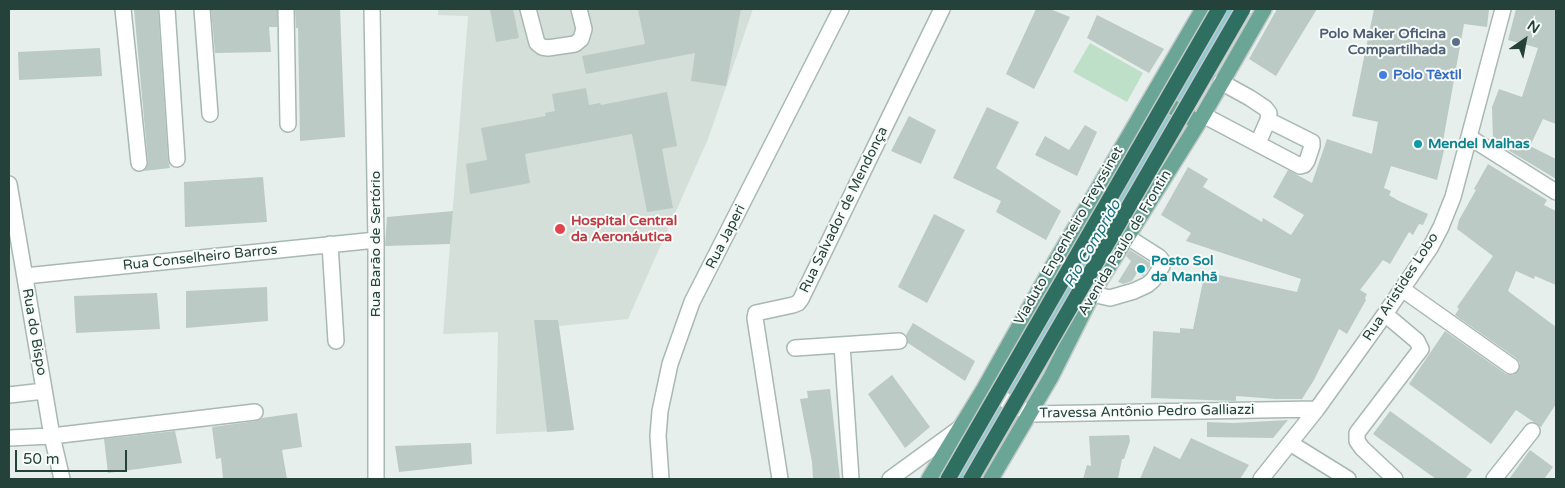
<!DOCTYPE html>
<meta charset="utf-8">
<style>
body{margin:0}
#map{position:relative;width:1565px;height:488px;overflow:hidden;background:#e6efeb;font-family:"Varela Round",sans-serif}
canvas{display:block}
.frame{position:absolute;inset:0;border:10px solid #24423a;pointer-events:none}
.north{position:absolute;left:1500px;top:15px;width:50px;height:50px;-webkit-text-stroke:4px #f7fbf9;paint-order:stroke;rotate:33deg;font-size:14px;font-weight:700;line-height:20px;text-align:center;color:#24423a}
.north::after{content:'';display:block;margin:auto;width:18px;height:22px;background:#24423a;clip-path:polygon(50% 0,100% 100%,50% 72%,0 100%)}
.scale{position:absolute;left:15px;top:450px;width:112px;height:22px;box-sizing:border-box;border:2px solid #24423a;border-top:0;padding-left:6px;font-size:15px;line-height:18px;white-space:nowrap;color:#24423a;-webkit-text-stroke:4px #f7fbf9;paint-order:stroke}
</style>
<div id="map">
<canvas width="1565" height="488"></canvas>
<div class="frame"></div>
<div class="north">N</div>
<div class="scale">50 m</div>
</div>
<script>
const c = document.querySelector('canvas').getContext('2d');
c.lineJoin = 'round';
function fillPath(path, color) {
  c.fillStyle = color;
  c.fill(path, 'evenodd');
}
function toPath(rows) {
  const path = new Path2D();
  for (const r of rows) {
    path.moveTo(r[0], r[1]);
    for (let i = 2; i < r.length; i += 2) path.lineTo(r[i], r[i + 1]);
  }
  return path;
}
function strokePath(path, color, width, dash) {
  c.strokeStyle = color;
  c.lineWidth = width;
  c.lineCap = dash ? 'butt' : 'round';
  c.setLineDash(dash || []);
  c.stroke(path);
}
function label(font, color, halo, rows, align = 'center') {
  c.font = font + ' "Varela Round",sans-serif';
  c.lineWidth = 4;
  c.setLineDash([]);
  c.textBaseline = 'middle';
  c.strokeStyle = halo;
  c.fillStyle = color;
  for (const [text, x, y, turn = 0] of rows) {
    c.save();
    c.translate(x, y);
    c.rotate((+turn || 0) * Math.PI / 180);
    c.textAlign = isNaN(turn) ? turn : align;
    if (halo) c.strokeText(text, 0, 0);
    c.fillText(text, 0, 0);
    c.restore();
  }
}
const built = toPath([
 [438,9,753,9,708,139,628,319,559,326,574,430,496,434,498,332,443,334,468,16,438,15]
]);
const green = toPath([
 [1090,43,1143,73,1127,102,1073,72]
]);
const river = toPath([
 [958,479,1229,9]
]);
const building = toPath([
 [134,9,158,9,168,160,170,168,144,171,147,167,148,162],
 [211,9,277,9,277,27,269,27,271,52,215,53],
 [295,9,340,9,345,137,300,141,298,28,296,28],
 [490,9,513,9,519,38,496,42],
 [638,9,741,9,726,86,691,81,695,53,586,74,582,56,645,44],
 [1036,9,1050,9,1070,17,1034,89,1006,74],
 [1277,9,1317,9,1276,76,1249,59],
 [1374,9,1475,9,1489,10,1487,27,1464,24,1443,141,1446,142,1437,180,1391,166,1384,188,1391,191,1389,195,1399,201,1428,214,1423,225,1419,224,1413,235,1409,232,1390,264,1383,260,1360,290,1367,294,1365,298,1366,300,1347,334,1339,329,1314,380,1302,399,1276,399,1236,396,1236,401,1151,398,1153,331,1180,333,1180,328,1193,329,1205,272,1297,292,1301,279,1186,241,1191,233,1161,215,1188,167,1208,179,1203,187,1262,222,1263,218,1291,235,1304,215,1273,197,1288,170,1312,183,1327,139,1372,154,1378,122,1352,116],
 [1516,9,1556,9,1556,124,1543,119,1530,146,1556,159,1556,179,1493,141,1492,107,1499,89,1522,97,1538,48,1508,40],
 [1097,15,1164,49,1149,73,1087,38],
 [100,48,102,76,19,80,18,52],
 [586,88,589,105,600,103,601,105,667,92,677,146,662,149,673,208,647,212,632,134,525,154,530,183,470,194,466,164,487,160,481,128,546,116,545,113,555,111,552,94],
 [987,107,1019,122,996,168,1061,211,1046,240,996,212,1001,201,953,178],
 [909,116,936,130,921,164,891,151],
 [1085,125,1097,132,1077,176,1035,155,1045,136,1069,150],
 [1488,164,1547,200,1544,205,1556,211,1556,285,1535,276,1534,279,1516,271,1508,291,1556,327,1556,404,1541,427,1516,410,1491,444,1409,384,1445,331,1506,374,1514,375,1520,367,1520,363,1516,358,1455,315,1459,309,1457,307,1493,256,1457,229,1459,220,1476,190,1474,189],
 [263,177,267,222,185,227,184,182],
 [453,211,450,244,385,246,387,217],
 [934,214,965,230,927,303,898,287],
 [1130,250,1152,264,1143,276,1137,273,1132,281,1123,284,1118,282,1131,261,1126,256],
 [267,287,268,321,186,328,186,291],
 [157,293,160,329,76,333,74,296],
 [534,320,558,320,574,430,547,432],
 [913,323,975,361,965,381,908,343,906,335],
 [892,375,930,427,905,448,868,394],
 [830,389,840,479,813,479,812,462,800,399,808,398,807,391],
 [1390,411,1472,470,1465,479,1436,479,1373,434],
 [297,413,302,447,282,450,287,479,223,479,221,458,216,459,212,427,256,421,262,418],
 [1288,420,1273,438,1207,437,1207,422,1234,423],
 [175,431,182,463,108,473,104,439],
 [1129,435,1130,441,1124,459,1122,459,1118,479,1083,479,1087,465,1091,466,1089,436],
 [1191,438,1249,465,1240,479,1140,479,1154,446,1180,459],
 [471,443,472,464,399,472,395,446],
 [1530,450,1553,467,1544,479,1509,479]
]);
const minor = toPath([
 [123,9,139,163],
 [167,9,177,159],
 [202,9,210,114],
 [286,9,288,124],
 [372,9,376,240,376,479],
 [528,9,537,43,542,47,548,48,575,44,581,39,584,29,579,9],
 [1221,82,1250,98,1265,108,1269,113,1268,120,1258,143],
 [1203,115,1300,166,1304,165,1307,161,1312,146,1312,142,1268,120],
 [1469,137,1556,192],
 [9,184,52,436,62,479],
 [330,244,336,341],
 [25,276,376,240],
 [1402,289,1511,366],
 [1092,294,1110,298,1134,291,1147,285,1153,280,1162,266,1163,262,1159,257,1126,236],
 [1385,314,1417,341,1421,349,1357,433,1357,441,1362,448,1395,479],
 [842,345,851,479],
 [795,348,899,341],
 [985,389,1030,414,1317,409],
 [9,395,44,391],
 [9,438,52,436,255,412],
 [1290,443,1348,479],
 [661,479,658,436,660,411,670,364,692,302,841,9],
 [780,479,755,318,756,313,793,305,798,303,801,299,942,9],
 [890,479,960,428],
 [1261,479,1317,409,1385,314,1430,248,1441,227,1453,197,1503,9],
 [1494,479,1532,431]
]);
const major = toPath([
 [1154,96,1194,120],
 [929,479,984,389,1054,264,1203,9],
 [991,479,1051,377,1096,287,1199,122,1264,9]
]);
const highwayBridge = toPath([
 [948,479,1219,9],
 [971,479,1243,9]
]);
const markers = [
 [1456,42,5,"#5c6f8a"],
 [1383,75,5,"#3f7fe0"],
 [1418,144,5,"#0f9aa8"],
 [560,229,6,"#e0444e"],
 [1141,269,5,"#0f9aa8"]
];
const serviceNames = [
 ["Polo Maker Oficina",1446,34],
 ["Compartilhada",1446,50]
];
const shopNames = [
 ["Polo Têxtil",1393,75]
];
const cultureNames = [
 ["Mendel Malhas",1428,144],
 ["Posto Sol",1151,261],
 ["da Manhã",1151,277]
];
const streetNames = [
 ["Rua Salvador de Mendonça",844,210,-64],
 ["Viaduto Engenheiro Freyssinet",1069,236,-60],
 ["Rua Japeri",726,237,-63],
 ["Avenida Paulo de Frontin",1125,243,-59],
 ["Rua Barão de Sertório",376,244,-90],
 ["Rua Conselheiro Barros",200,258,-6],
 ["Rua Aristides Lobo",1401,287,-57],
 ["Rua do Bispo",34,332,80],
 ["Travessa Antônio Pedro Galliazzi",1147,412,-1]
];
const healthNames = [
 ["Hospital Central",571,221],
 ["da Aeronáutica",571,237]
];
const waterNames = [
 ["Rio Comprido",1093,244,-60]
];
fillPath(built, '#d4dfda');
fillPath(green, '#bfe0c8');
strokePath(river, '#8ec9d4', 28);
fillPath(building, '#bbcac4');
strokePath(minor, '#a8b8b2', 18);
strokePath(major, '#c2cac8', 18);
strokePath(minor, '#fff', 15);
strokePath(major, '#6aa596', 15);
strokePath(highwayBridge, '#c2cac8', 18, []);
strokePath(highwayBridge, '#2f6f62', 15);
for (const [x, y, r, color] of markers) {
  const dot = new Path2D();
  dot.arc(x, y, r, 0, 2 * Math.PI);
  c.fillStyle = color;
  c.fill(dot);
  strokePath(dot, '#f7fbf9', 2);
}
label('bold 14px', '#4e5e75', '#f7fbf9', serviceNames, 'right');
label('bold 14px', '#366cbe', '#f7fbf9', shopNames, 'left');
label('bold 14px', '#0d838f', '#f7fbf9', cultureNames, 'left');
label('14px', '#24423a', '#f7fbf9', streetNames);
label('bold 14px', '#be3a42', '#f7fbf9', healthNames, 'left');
label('italic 15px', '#1c6f80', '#f7fbf9', waterNames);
</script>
